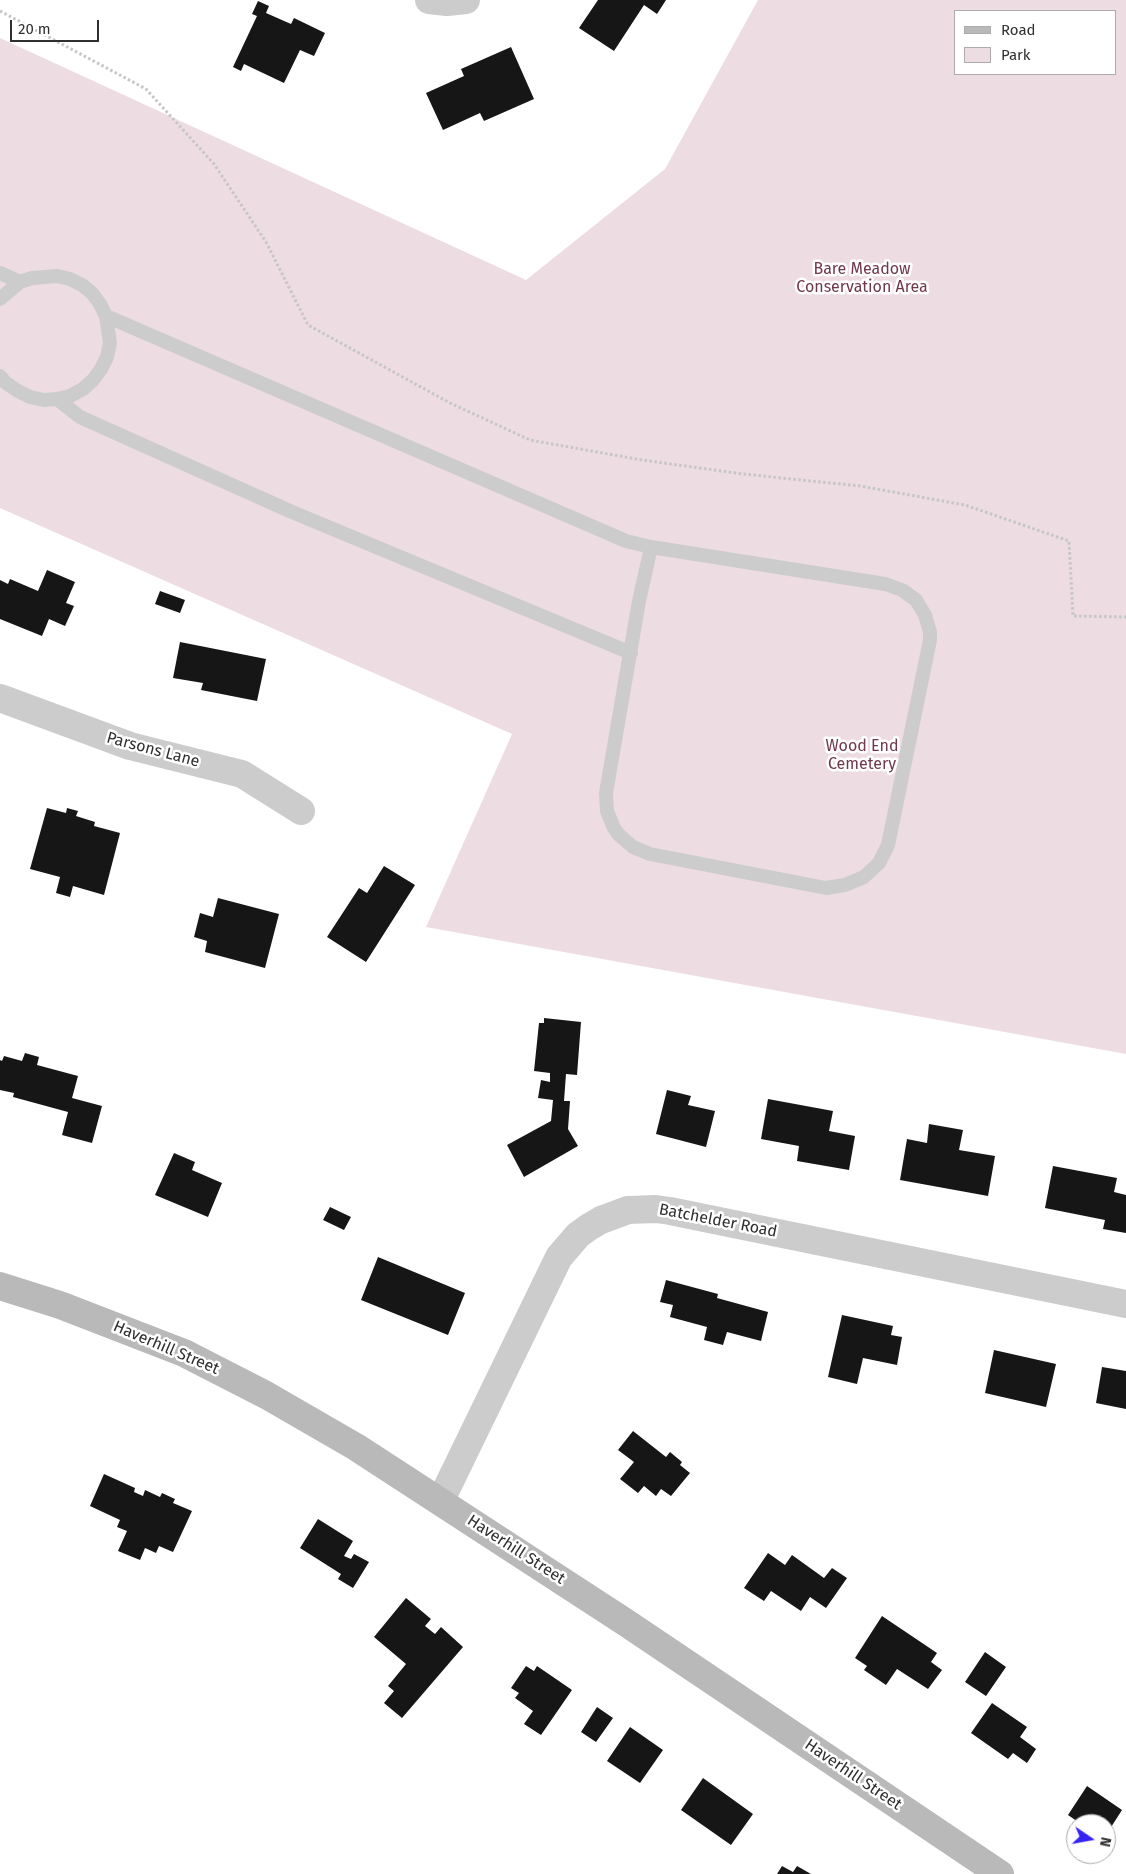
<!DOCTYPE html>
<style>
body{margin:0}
#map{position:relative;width:1126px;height:1874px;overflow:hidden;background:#fff;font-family:"Fira Sans",sans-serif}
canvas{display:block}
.legend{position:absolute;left:954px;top:10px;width:162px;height:65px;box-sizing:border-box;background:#fff;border:1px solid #acacac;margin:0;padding:6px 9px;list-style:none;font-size:15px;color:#2f2f2f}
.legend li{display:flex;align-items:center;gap:10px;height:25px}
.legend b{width:25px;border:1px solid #acacac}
.north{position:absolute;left:1066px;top:1814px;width:50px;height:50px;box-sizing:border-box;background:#fff;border:1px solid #acacac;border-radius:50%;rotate:102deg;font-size:14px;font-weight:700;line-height:20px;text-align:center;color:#2f2f2f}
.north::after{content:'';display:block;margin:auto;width:18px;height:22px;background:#3524f4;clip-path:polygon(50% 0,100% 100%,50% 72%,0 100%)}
.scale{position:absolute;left:10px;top:20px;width:89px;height:22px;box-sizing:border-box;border:2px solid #2f2f2f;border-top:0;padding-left:6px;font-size:15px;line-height:18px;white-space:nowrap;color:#2f2f2f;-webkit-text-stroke:4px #fff;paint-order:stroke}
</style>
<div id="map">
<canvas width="1126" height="1874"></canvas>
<ul class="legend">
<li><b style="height:6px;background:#b9b9b9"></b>Road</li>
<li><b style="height:14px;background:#eedce3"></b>Park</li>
</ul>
<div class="north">N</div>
<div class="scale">20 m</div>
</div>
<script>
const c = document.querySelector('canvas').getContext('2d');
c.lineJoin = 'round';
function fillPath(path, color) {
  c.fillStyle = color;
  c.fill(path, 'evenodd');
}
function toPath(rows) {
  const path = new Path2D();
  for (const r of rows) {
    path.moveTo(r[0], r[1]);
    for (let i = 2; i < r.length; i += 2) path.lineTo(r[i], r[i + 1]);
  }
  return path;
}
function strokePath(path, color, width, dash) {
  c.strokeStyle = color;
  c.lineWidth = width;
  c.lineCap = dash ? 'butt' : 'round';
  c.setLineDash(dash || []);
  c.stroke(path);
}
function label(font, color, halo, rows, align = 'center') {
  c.font = font + ' "Fira Sans",sans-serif';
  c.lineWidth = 5;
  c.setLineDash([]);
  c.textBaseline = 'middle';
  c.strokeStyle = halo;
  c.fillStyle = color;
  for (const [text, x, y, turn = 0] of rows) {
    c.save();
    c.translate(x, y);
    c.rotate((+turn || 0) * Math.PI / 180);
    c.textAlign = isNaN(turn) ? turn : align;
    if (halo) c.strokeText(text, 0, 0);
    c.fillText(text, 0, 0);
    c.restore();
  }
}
const green = toPath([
 [758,0,1126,0,1126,1054,426,927,512,734,0,508,0,38,526,280,665,169],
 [955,11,1115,11,1115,74,955,74]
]);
const building = toPath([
 [598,0,666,0,657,14,644,5,614,51,579,28],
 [258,1,269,6,266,13,291,24,294,18,325,33,314,56,300,50,284,83,244,64,241,71,233,67,257,16,252,14],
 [511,47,534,99,484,121,480,113,443,130,426,93,464,76,461,69],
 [47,570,75,582,66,603,74,606,65,626,49,619,42,636,0,619,0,580,8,584,10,579,38,591],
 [160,591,185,600,180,613,155,604],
 [180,642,266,659,257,701,201,690,203,683,173,678],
 [47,808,66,813,67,808,78,811,76,816,95,822,94,826,120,833,104,895,73,886,70,897,56,893,60,877,30,869],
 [384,866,415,885,366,962,327,937,359,888,367,893],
 [218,898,279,914,265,968,205,952,207,941,194,937,200,913,213,917],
 [544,1018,581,1022,577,1075,566,1074,564,1101,570,1101,568,1129,578,1146,524,1177,507,1145,551,1121,553,1100,538,1098,541,1080,550,1082,550,1073,534,1071,539,1023,544,1023],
 [25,1053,39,1057,37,1065,78,1076,72,1098,102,1106,92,1143,62,1135,68,1112,13,1097,14,1093,0,1090,0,1060,2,1061,4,1056,22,1061],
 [667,1090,691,1096,688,1105,715,1111,706,1147,656,1134],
 [768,1099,833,1111,829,1131,855,1136,849,1170,797,1161,799,1146,761,1139],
 [929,1124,963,1130,959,1150,995,1156,988,1196,900,1180,907,1139,927,1143],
 [174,1153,195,1162,192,1170,222,1183,208,1217,155,1195],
 [1053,1166,1117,1178,1114,1192,1126,1195,1126,1233,1103,1229,1105,1220,1045,1208],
 [330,1207,351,1217,344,1230,323,1220],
 [378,1257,465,1293,448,1335,361,1300],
 [666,1280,718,1294,717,1298,768,1312,761,1341,727,1332,723,1345,704,1340,707,1327,670,1317,673,1305,660,1302],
 [842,1315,893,1326,891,1335,902,1337,897,1365,863,1358,857,1384,828,1377],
 [994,1350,1056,1364,1046,1407,985,1393],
 [1102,1367,1126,1371,1126,1409,1096,1403],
 [633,1431,666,1457,670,1452,682,1462,680,1465,690,1473,671,1496,661,1489,656,1496,644,1486,638,1493,620,1479,634,1462,618,1450],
 [104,1474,135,1488,134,1492,143,1496,145,1490,160,1497,162,1493,175,1499,173,1503,192,1511,173,1552,159,1546,156,1553,145,1548,140,1560,118,1551,127,1531,117,1527,120,1520,90,1506],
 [318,1519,353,1541,344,1556,351,1559,354,1554,369,1562,353,1588,338,1579,341,1574,300,1548],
 [768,1553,785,1565,792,1555,824,1578,832,1568,847,1578,826,1608,810,1597,801,1611,771,1591,764,1601,744,1588],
 [406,1598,431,1619,425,1626,435,1634,441,1627,463,1647,402,1718,384,1703,394,1691,388,1686,406,1664,374,1637],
 [882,1616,937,1653,931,1662,942,1670,928,1689,897,1669,886,1685,864,1670,867,1666,855,1658],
 [985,1652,1006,1667,986,1696,965,1682],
 [526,1666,534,1671,537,1666,572,1690,541,1735,524,1724,533,1711,515,1698,519,1693,511,1688],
 [992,1703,1027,1727,1020,1737,1036,1749,1027,1763,1013,1753,1008,1759,971,1733],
 [597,1707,613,1718,596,1742,581,1732],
 [630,1727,663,1750,640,1783,607,1761],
 [703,1778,753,1814,731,1845,681,1810],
 [1087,1786,1122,1810,1106,1835,1106,1824,1081,1824,1068,1815],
 [782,1866,793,1872,797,1866,811,1874,777,1874]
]);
const path = toPath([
 [0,11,146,89,214,164,266,242,308,325,450,403,530,440,642,460,743,474,860,486,965,505,1069,541,1073,616,1126,617]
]);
const lane = toPath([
 [0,273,20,282],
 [0,299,20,282,32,278,57,276,70,279,82,285,92,293,100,304,106,316,110,343,107,357,101,369,93,380,83,389,70,396,57,399,44,400,30,397,18,391,6,383,0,376],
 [106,316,626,541,651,547,885,584,902,590,916,600,925,615,930,632,930,640,888,845,879,863,864,877,845,885,826,888,650,854,633,847,619,835,614,828,607,811,606,793,639,601,651,547],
 [57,399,80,417,292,512,631,653]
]);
const street = toPath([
 [429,0,447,2,466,0],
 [0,698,130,746,242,774,301,811],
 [441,1500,559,1257,578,1235,589,1227,601,1220,628,1210,656,1209,670,1211,1126,1304]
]);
const secondary = toPath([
 [0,1286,60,1305,184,1353,266,1395,356,1447,625,1622,1000,1874]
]);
const parkNames = [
 ["Bare Meadow",862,270],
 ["Conservation Area",862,288],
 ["Wood End",862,747],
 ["Cemetery",862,765]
];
const streetNames = [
 ["Parsons Lane",153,750,15],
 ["Batchelder Road",718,1221,11],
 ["Haverhill Street",166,1348,23],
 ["Haverhill Street",516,1550,33],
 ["Haverhill Street",853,1775,34]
];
fillPath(green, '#eedce3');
fillPath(building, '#161616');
strokePath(path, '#c6c6c6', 3, [2.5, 2.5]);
strokePath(lane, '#ccc', 14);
strokePath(street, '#ccc', 28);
strokePath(secondary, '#b9b9b9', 28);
label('16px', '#6f384a', '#fff', parkNames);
label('16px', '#2f2f2f', '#fff', streetNames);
</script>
